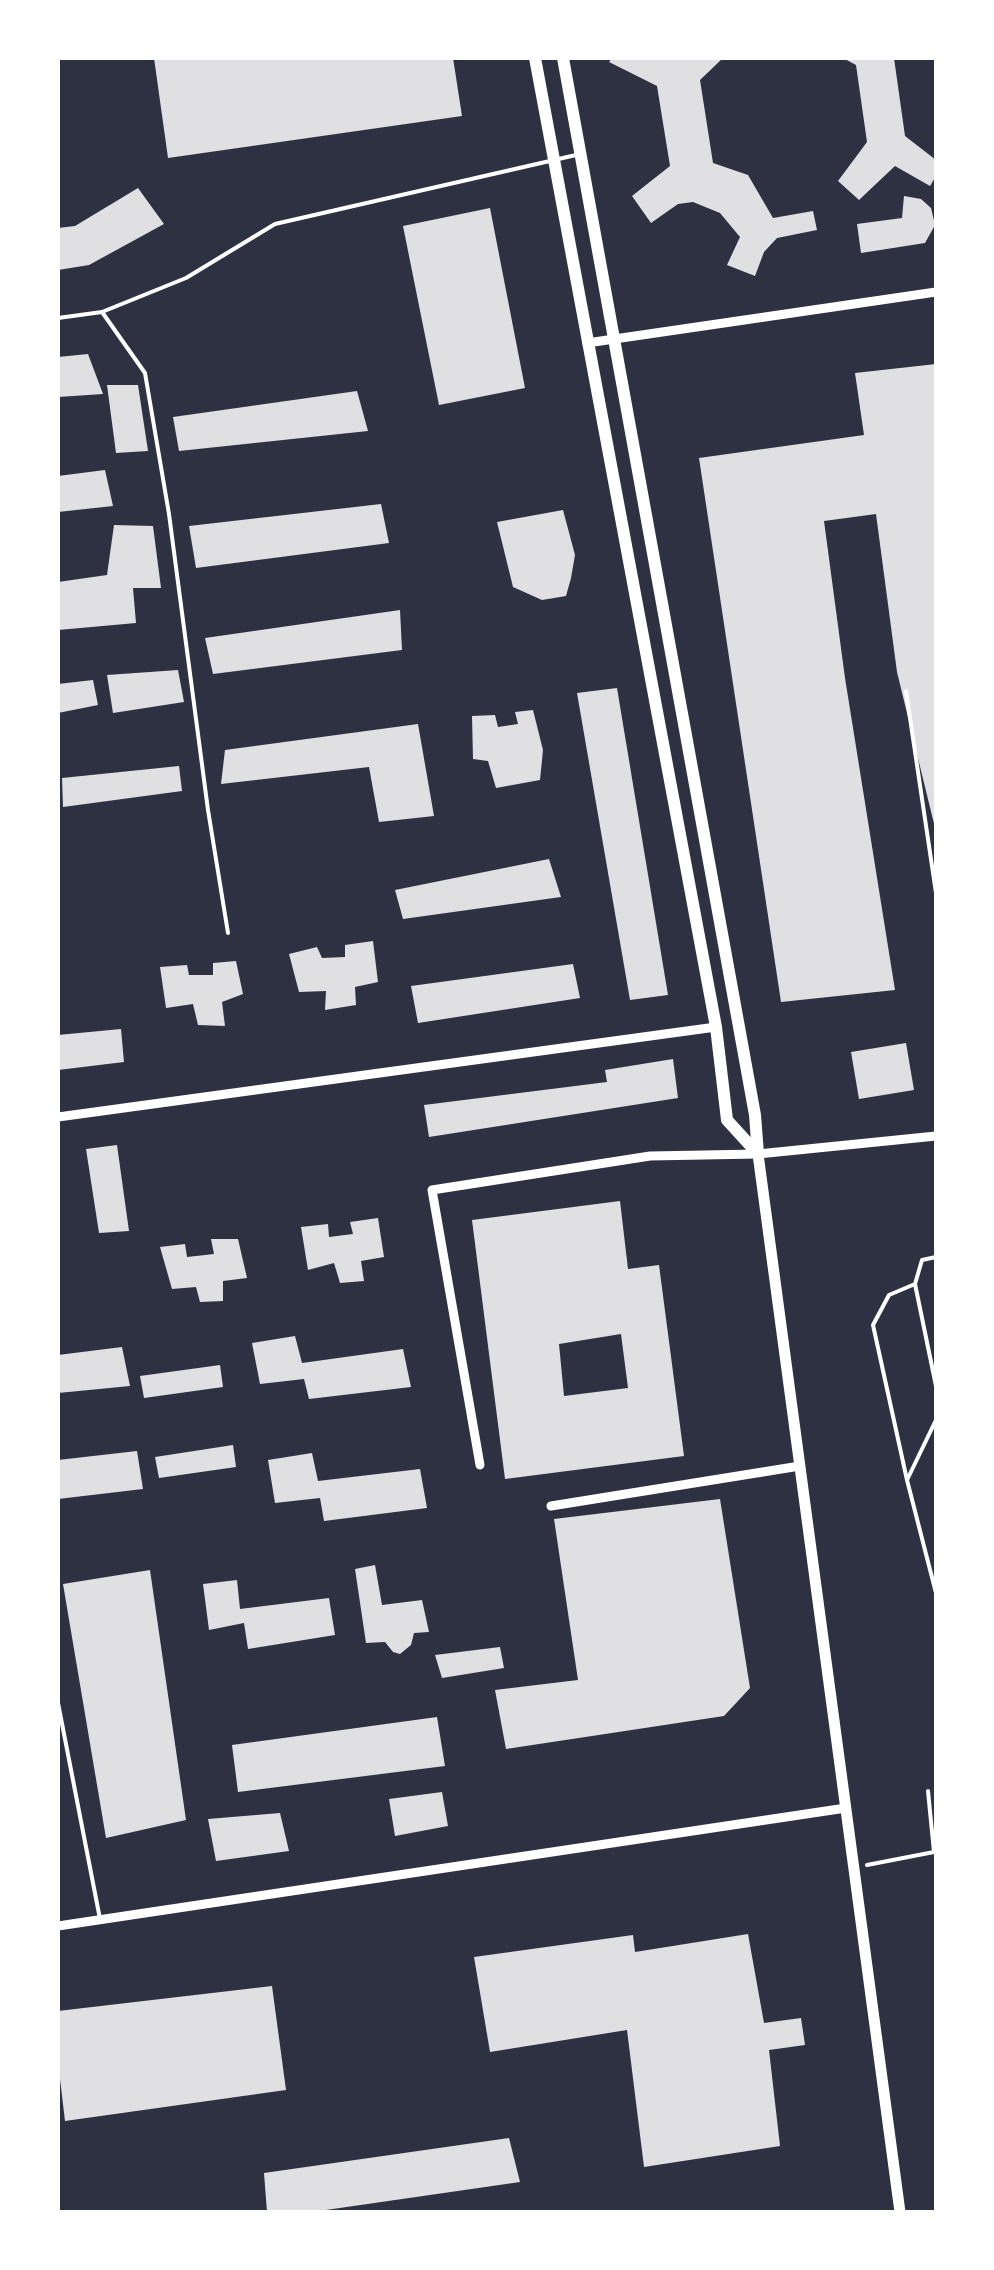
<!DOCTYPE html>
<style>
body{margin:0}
#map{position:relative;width:994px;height:2270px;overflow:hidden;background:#2d3142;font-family:Ubuntu,sans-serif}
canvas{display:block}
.frame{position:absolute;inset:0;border:60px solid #fff;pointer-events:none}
</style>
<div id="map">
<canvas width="994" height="2270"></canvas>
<div class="frame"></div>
</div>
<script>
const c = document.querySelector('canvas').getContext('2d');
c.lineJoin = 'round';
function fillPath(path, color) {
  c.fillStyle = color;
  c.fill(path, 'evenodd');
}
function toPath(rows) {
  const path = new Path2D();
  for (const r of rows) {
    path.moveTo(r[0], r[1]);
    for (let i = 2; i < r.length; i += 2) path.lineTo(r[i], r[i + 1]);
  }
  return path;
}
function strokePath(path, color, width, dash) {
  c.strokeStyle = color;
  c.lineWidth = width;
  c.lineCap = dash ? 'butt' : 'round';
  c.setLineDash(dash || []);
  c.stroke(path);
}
const building = toPath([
 [154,58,453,58,462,116,168,158],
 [612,58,655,58,660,60,723,58,700,80,713,163,748,175,773,218,813,211,817,230,777,238,764,252,755,276,727,265,740,237,720,213,693,202,678,204,651,223,632,196,670,166,657,86,609,62],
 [843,58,894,58,905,136,936,160,936,176,930,186,895,166,859,200,838,181,867,142,856,65],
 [138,188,164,224,89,265,58,270,58,228,75,226],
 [904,196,921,199,931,208,935,225,925,243,861,253,857,224,902,218],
 [490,208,525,388,439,405,403,226],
 [88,354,103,394,58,397,58,357],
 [936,364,936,832,897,672,876,514,824,521,845,678,895,990,781,1002,699,458,864,435,855,373],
 [107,385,138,385,148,451,116,453],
 [357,391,368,431,179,451,173,417],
 [105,470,113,506,58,512,58,476],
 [381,504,389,543,196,568,189,526],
 [563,510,575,555,571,578,566,596,542,600,513,587,497,522],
 [114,525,153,526,161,588,133,588,136,623,58,630,58,582,107,575],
 [400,610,402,650,213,674,205,638],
 [178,670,184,702,113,713,107,675],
 [93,680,98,705,58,713,58,684],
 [617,688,668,995,630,1000,577,693],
 [533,710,543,750,540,780,496,788,488,761,473,759,472,716,495,715,498,727,518,724,515,712],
 [418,724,434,816,379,822,369,767,221,784,225,750],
 [179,766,182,791,63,807,62,778],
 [549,859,561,897,403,919,395,890],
 [373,941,378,982,355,987,356,1005,325,1010,326,991,299,992,289,954,317,947,322,958,345,957,345,945],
 [236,961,243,994,222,1002,225,1026,198,1025,193,1004,166,1008,160,967,187,965,189,975,213,975,213,963],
 [573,964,580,998,418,1023,411,986],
 [121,1029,124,1062,58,1070,58,1035],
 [906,1043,914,1090,859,1099,851,1052],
 [673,1059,678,1098,429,1137,424,1105,607,1082,605,1070],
 [117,1145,129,1231,99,1233,86,1149],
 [620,1201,628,1269,659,1265,684,1456,505,1479,472,1220],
 [621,1334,628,1388,564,1396,559,1344],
 [378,1218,384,1257,361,1261,364,1281,340,1283,334,1263,308,1270,301,1227,328,1224,329,1237,353,1234,350,1222],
 [211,1239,238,1239,247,1278,223,1281,223,1301,200,1302,196,1287,172,1289,160,1247,185,1244,187,1257,214,1254],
 [295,1336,302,1363,403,1349,411,1387,309,1399,304,1379,260,1384,252,1343],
 [122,1347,130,1386,58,1393,58,1355],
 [220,1365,223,1387,144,1398,140,1376],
 [233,1445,236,1467,159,1478,155,1457],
 [137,1451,143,1489,58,1499,58,1460],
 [312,1453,318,1481,420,1469,427,1508,324,1521,320,1498,275,1503,268,1460],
 [720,1499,750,1688,724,1716,506,1749,495,1690,578,1680,554,1519],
 [375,1565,382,1605,422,1600,429,1632,414,1633,411,1645,400,1654,393,1652,385,1642,366,1643,355,1569],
 [150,1570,186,1820,106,1838,63,1584],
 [237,1580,240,1609,329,1598,335,1635,248,1649,244,1623,209,1630,203,1584],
 [500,1647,504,1668,442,1678,435,1655],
 [437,1717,445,1766,238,1792,232,1745],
 [442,1792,448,1826,395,1836,389,1799],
 [280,1813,289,1851,216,1861,208,1819],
 [748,1934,764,2023,801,2018,805,2045,769,2050,780,2146,644,2167,627,2030,490,2052,474,1957,633,1935,635,1952],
 [272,1986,286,2090,65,2121,58,2062,58,2011],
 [509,2138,520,2182,312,2212,267,2212,264,2173]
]);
const path = toPath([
 [936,1257,922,1260,915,1284,936,1386],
 [936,1420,907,1480,936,1593],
 [907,1480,873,1325,889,1295,915,1284],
 [867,1865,934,1852,928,1791]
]);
const service = toPath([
 [102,312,145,373,169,514,208,810,228,933],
 [58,318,102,312,186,278,275,224,576,155],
 [906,691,936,893],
 [58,1703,100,1919]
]);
const minor = toPath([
 [587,343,936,292],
 [58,1117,716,1027],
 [480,1465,432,1190,650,1156,758,1154,936,1136],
 [551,1506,800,1466],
 [58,1926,846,1808]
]);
const tertiary = toPath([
 [758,1154,900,2212]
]);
const secondary = toPath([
 [535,58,716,1027,727,1120,758,1154],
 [563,58,755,1115,758,1154]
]);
fillPath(building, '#e0e0e3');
strokePath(path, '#fff', 4);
strokePath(service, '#fff', 4);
strokePath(minor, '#fff', 9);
strokePath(tertiary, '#fff', 11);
strokePath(secondary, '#fff', 12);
</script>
